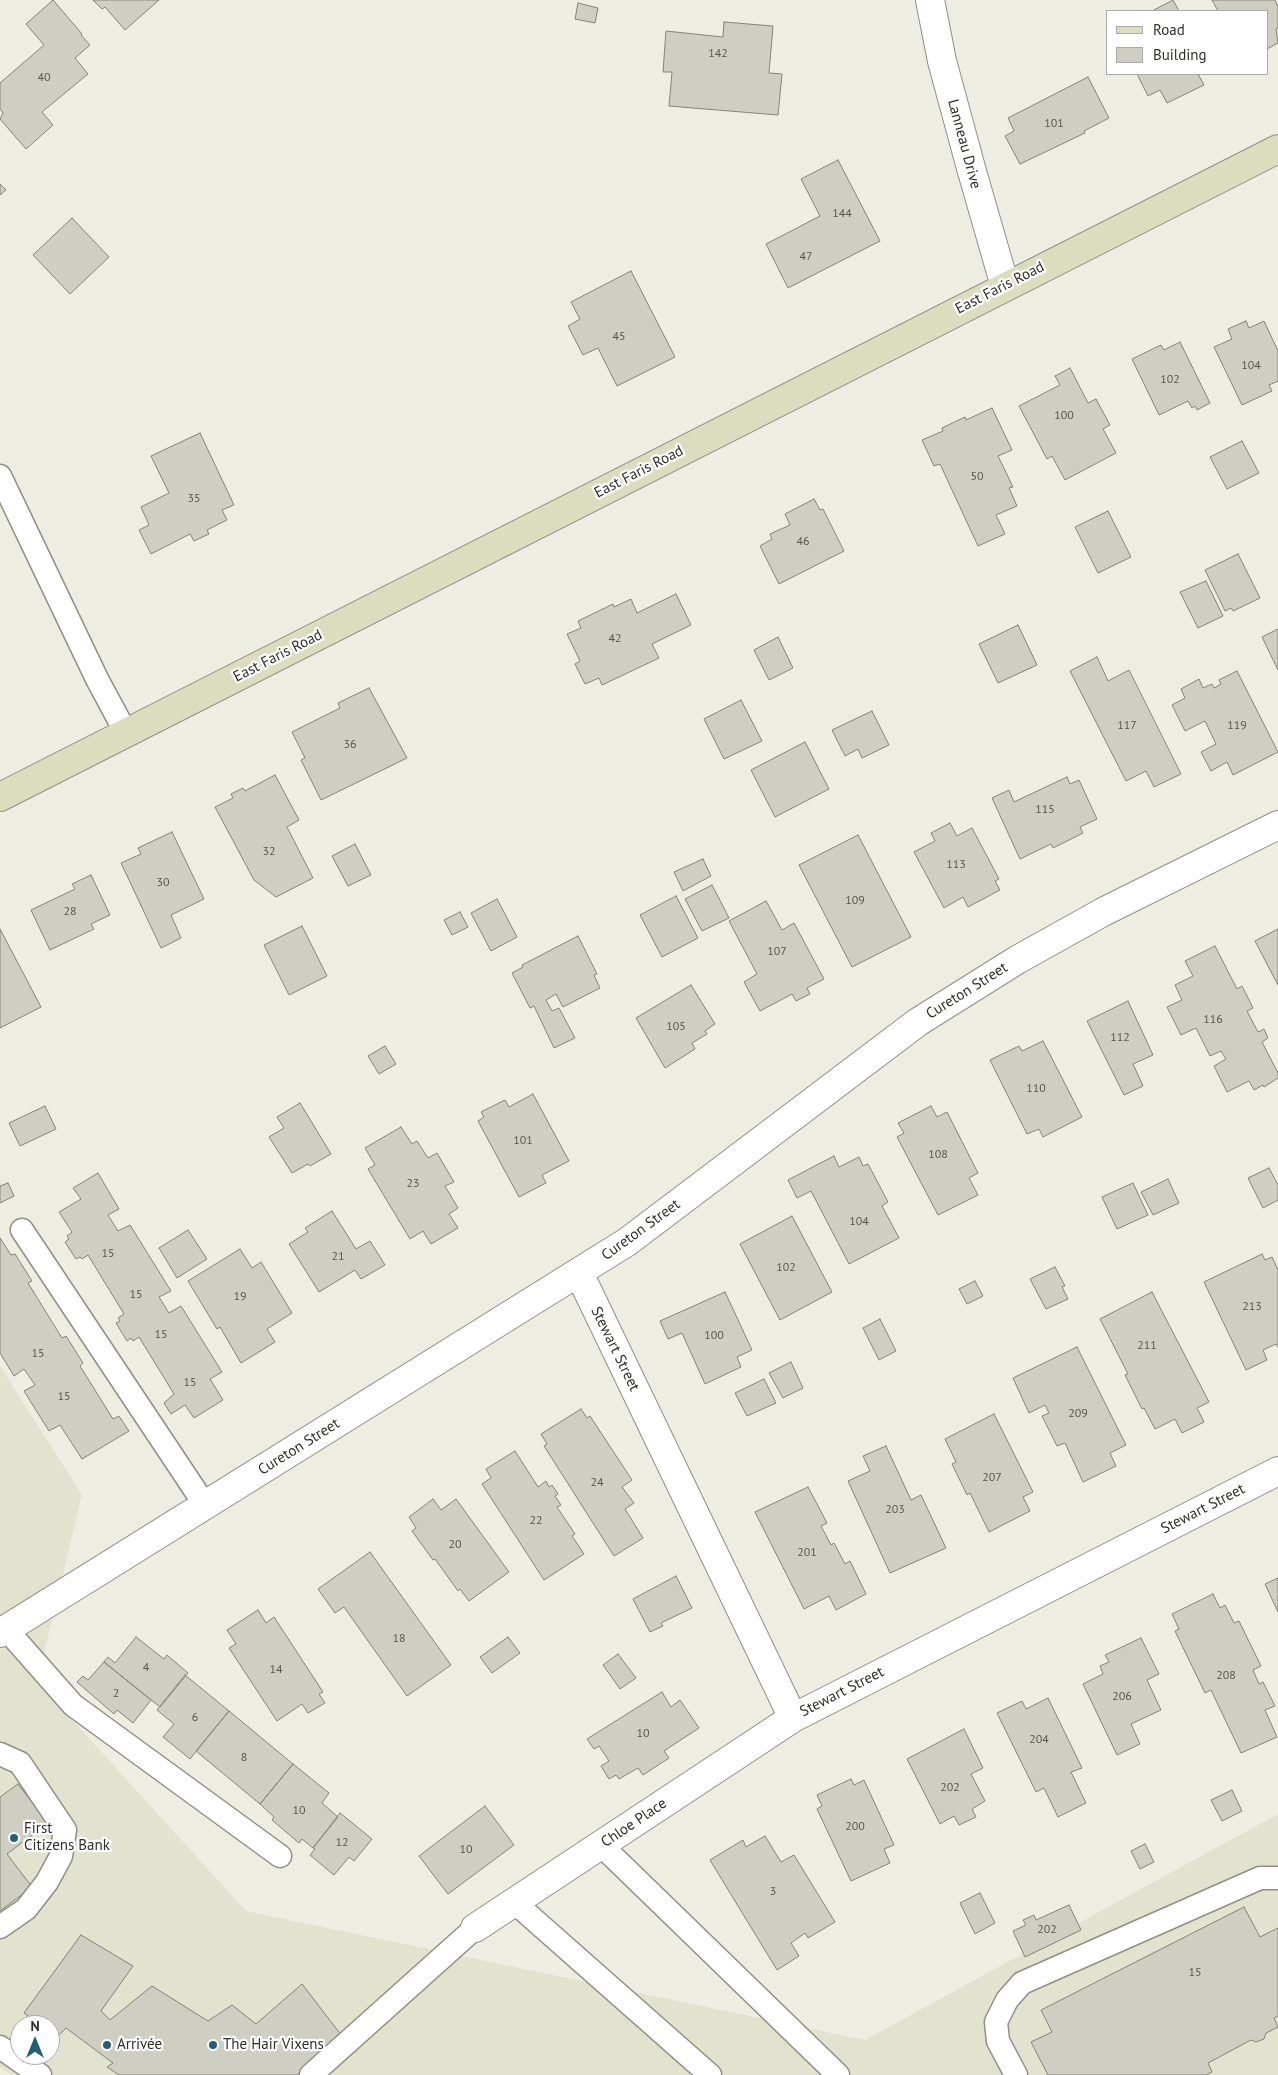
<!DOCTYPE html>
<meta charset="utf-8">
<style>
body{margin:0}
#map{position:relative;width:1278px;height:2075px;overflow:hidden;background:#edeee1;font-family:"PT Sans",sans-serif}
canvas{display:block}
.legend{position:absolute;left:1106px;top:10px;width:162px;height:65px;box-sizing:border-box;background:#fff;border:1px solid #ababa9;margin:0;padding:6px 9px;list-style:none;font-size:15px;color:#2e2e29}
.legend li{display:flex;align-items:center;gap:10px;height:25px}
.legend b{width:25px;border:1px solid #ababa9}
.north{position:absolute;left:10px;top:2015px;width:50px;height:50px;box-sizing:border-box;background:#fff;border:1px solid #ababa9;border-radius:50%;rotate:0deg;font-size:14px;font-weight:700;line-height:20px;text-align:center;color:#2e2e29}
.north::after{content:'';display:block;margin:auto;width:18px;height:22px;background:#245d76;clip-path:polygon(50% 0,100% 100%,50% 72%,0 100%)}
</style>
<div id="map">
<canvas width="1278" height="2075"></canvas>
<ul class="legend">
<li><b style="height:6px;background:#dcddbf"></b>Road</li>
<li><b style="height:14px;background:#cecfc2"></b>Building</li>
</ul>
<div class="north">N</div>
</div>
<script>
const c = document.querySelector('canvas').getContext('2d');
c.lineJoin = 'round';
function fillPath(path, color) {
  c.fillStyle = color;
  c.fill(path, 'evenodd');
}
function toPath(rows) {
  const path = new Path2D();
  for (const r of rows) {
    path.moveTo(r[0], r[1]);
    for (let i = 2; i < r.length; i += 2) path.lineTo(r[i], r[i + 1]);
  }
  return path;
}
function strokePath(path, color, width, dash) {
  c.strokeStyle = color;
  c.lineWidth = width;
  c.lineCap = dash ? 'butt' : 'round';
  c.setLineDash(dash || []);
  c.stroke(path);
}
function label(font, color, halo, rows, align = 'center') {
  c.font = font + ' "PT Sans",sans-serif';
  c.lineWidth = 4.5;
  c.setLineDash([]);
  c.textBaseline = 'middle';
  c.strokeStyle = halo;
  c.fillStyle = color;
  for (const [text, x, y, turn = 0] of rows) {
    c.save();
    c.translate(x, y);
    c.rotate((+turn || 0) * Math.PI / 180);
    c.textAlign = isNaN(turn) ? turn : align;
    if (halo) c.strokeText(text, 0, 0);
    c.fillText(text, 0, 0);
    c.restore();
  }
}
const built = toPath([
 [0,1366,82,1495,37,1681,246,1911,865,2040,1278,1814,1278,2075,12,2075,0,2067],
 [20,2025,50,2025,50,2055,20,2055]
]);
const building = toPath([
 [53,0,82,34,81,35,90,45,75,58,88,74,42,112,53,125,26,149,0,119,3,113,0,109,0,83,44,45,26,24,53,0],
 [93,0,159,0,125,30,105,7,102,9,93,0],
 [1173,0,1179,11,1152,11,1173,0],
 [1212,0,1275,0,1278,7,1278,28,1276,29,1278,43,1267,49,1267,11,1218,11,1212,0],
 [578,3,598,8,595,23,575,19,578,3],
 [724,22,773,26,769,73,782,74,778,115,669,106,672,72,663,72,666,31,723,37,724,22],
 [1137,74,1198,74,1204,85,1167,103,1160,90,1148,96,1137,74],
 [1088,77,1109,118,1084,131,1085,133,1020,164,1005,136,1014,131,1008,118,1088,77],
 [838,160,880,241,788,288,766,244,820,216,801,179,838,160],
 [0,184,6,190,0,195,0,184],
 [72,218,109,257,70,294,33,255,72,218],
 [631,271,675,357,617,386,598,348,583,355,568,326,580,319,571,302,631,271],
 [1246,321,1249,328,1264,321,1278,351,1278,381,1269,385,1272,391,1242,405,1214,347,1232,339,1228,329,1246,321],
 [1180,342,1210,403,1197,410,1195,406,1192,408,1188,401,1159,415,1132,359,1161,345,1164,350,1180,342],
 [1070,368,1088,403,1096,399,1110,425,1103,429,1116,453,1065,480,1052,456,1047,459,1019,406,1060,385,1055,376,1070,368],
 [992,408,1012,450,998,456,1013,487,1009,488,1017,506,996,515,1005,534,978,546,940,464,934,466,922,440,943,431,942,428,965,417,966,420,992,408],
 [200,433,234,505,222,510,227,520,207,530,209,534,194,541,190,534,151,554,139,530,149,525,141,507,169,493,151,456,200,433],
 [1242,441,1259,473,1227,489,1210,457,1242,441],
 [814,499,820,510,823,509,844,551,779,584,760,546,772,539,770,534,790,525,785,514,814,499],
 [1108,511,1131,557,1098,573,1075,527,1108,511],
 [1238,554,1260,598,1233,611,1231,608,1225,611,1205,570,1238,554],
 [1206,581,1223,616,1198,628,1180,592,1206,581],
 [676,594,691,625,652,644,659,658,602,685,599,678,585,684,575,664,580,661,567,634,581,628,578,621,613,604,614,607,631,599,637,613,676,594],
 [1018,625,1037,665,998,683,979,644,1018,625],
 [1278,629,1278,670,1262,637,1278,629],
 [778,637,793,668,769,680,754,650,778,637],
 [1097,657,1108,681,1129,670,1181,774,1154,787,1146,771,1126,781,1070,671,1097,657],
 [1237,671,1278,752,1233,775,1227,762,1211,771,1201,752,1216,744,1205,721,1185,731,1172,705,1185,698,1181,689,1199,679,1203,688,1212,684,1214,688,1221,684,1219,680,1237,671],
 [369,688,407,758,321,800,301,760,305,758,292,732,340,708,338,703,369,688],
 [741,700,762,741,724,759,704,719,741,700],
 [872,711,889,745,862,758,858,749,845,756,832,730,872,711],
 [805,742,829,789,775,817,751,770,805,742],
 [275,775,299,820,287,827,313,878,276,897,254,880,215,807,233,798,231,794,243,788,245,791,275,775],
 [1067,777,1070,784,1079,780,1097,819,1080,827,1083,833,1053,848,1051,844,1020,859,992,798,1009,790,1014,802,1067,777],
 [950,823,957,836,972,828,999,879,995,881,1000,890,968,907,963,897,944,908,914,852,935,841,931,833,950,823],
 [172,832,204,899,171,915,181,938,161,948,121,863,141,854,138,848,172,832],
 [858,835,911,937,852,967,799,865,858,835],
 [355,844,371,875,348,886,332,856,355,844],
 [703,859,711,876,683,891,674,872,703,859],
 [91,875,110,915,91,924,94,929,50,950,31,910,75,889,72,884,91,875],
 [712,885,729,918,702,931,685,899,712,885],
 [676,896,698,938,662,957,640,915,676,896],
 [497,899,517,937,491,951,471,913,497,899],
 [766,901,782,930,794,923,824,979,807,988,810,994,796,1001,792,994,760,1011,744,982,757,974,729,921,766,901],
 [460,912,468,927,452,935,444,920,460,912],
 [302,926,327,976,289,995,264,945,302,926],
 [0,929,41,1007,0,1028,0,929],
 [1278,929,1278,985,1255,941,1278,929],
 [578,936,597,974,594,975,600,988,563,1007,556,994,546,1000,552,1011,559,1008,575,1038,554,1048,534,1006,530,1008,512,973,523,967,522,965,578,936],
 [1215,946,1237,989,1242,986,1253,1008,1247,1011,1258,1032,1264,1029,1268,1038,1262,1042,1278,1073,1278,1078,1264,1087,1263,1085,1254,1090,1249,1081,1227,1092,1214,1066,1226,1059,1221,1051,1210,1056,1196,1028,1181,1035,1167,1007,1182,1000,1175,985,1193,976,1185,961,1215,946],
 [691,985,715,1024,705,1031,707,1034,692,1043,695,1049,665,1068,636,1018,691,985],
 [1128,1001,1153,1055,1133,1064,1143,1086,1124,1095,1087,1021,1128,1001],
 [1043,1041,1082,1117,1043,1137,1039,1129,1027,1134,990,1060,1019,1046,1022,1051,1043,1041],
 [385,1046,396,1064,379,1074,368,1056,385,1046],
 [533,1094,569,1161,542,1175,546,1183,519,1197,478,1121,484,1117,481,1112,505,1100,509,1107,533,1094],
 [300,1103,331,1154,310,1166,308,1164,292,1173,269,1137,284,1128,277,1117,300,1103],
 [45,1106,56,1129,20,1146,9,1123,45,1106],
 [931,1106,937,1117,947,1112,978,1173,969,1178,978,1195,938,1215,897,1137,904,1133,898,1123,931,1106],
 [401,1127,412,1144,417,1141,428,1158,437,1153,454,1182,445,1186,458,1208,449,1214,458,1228,431,1244,423,1231,410,1239,368,1169,375,1165,365,1148,401,1127],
 [834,1156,839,1167,859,1157,863,1166,868,1164,888,1202,882,1206,899,1238,849,1264,811,1191,797,1198,788,1180,834,1156],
 [1269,1168,1278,1185,1278,1200,1263,1208,1248,1178,1269,1168],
 [98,1173,119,1209,108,1215,118,1231,130,1225,171,1291,159,1297,169,1313,181,1306,222,1372,210,1379,223,1400,194,1418,185,1405,171,1414,164,1403,174,1394,139,1337,133,1341,131,1338,127,1341,116,1323,120,1321,118,1318,124,1314,88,1255,82,1259,80,1257,76,1259,65,1242,69,1239,67,1236,72,1232,59,1212,81,1199,73,1188,98,1173],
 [1168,1179,1179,1203,1153,1215,1141,1192,1168,1179],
 [8,1183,14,1196,0,1203,0,1186,8,1183],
 [1133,1183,1148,1215,1117,1229,1102,1197,1133,1183],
 [332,1211,356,1249,370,1241,385,1265,361,1279,355,1270,319,1292,289,1244,308,1232,305,1228,332,1211],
 [792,1216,832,1292,780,1320,740,1244,792,1216],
 [188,1230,207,1259,177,1278,159,1248,188,1230],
 [0,1238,11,1255,15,1254,32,1281,28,1283,62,1338,66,1336,83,1363,80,1366,113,1419,119,1416,129,1431,82,1459,60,1425,49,1431,24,1391,35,1385,24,1369,14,1376,0,1353,0,1238],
 [240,1249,252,1268,261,1262,292,1313,267,1329,275,1342,241,1363,220,1327,217,1329,188,1281,240,1249],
 [1262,1254,1265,1260,1272,1257,1278,1270,1278,1347,1276,1344,1263,1350,1267,1360,1246,1370,1204,1282,1262,1254],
 [1055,1267,1065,1286,1062,1287,1068,1299,1046,1309,1030,1279,1055,1267],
 [975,1281,983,1296,967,1304,959,1289,975,1281],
 [725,1292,752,1350,737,1357,741,1367,705,1384,682,1333,668,1339,660,1321,725,1292],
 [1152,1292,1209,1402,1197,1408,1204,1422,1182,1433,1175,1419,1155,1429,1144,1408,1142,1409,1125,1375,1128,1374,1100,1319,1152,1292],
 [880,1319,896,1351,879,1360,863,1328,880,1319],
 [1077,1347,1126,1445,1110,1453,1116,1466,1083,1482,1065,1443,1057,1446,1042,1416,1049,1413,1045,1405,1029,1413,1013,1378,1077,1347],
 [791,1362,803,1388,783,1398,769,1373,791,1362],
 [764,1379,776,1403,747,1416,735,1393,764,1379],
 [581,1409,587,1418,590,1416,632,1480,622,1487,634,1503,625,1509,643,1538,614,1556,544,1446,547,1444,541,1434,581,1409],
 [994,1414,1033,1492,1023,1497,1030,1511,989,1532,970,1493,967,1495,952,1464,956,1462,945,1439,994,1414],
 [886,1446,911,1500,921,1495,946,1548,890,1573,848,1481,870,1471,863,1456,886,1446],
 [515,1451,538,1487,546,1481,549,1487,552,1485,558,1494,555,1496,561,1505,557,1507,575,1534,572,1536,584,1554,544,1580,482,1484,491,1478,486,1469,515,1451],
 [808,1487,827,1523,821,1526,831,1545,834,1543,845,1564,850,1561,866,1594,836,1610,829,1596,804,1609,755,1512,808,1487],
 [433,1499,441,1510,456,1499,509,1572,469,1601,460,1589,458,1591,435,1559,433,1560,412,1531,416,1528,409,1517,433,1499],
 [370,1552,451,1665,407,1696,344,1607,335,1613,318,1589,370,1552],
 [676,1576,692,1608,661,1623,663,1626,650,1632,633,1599,676,1576],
 [1278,1578,1278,1612,1265,1584,1278,1578],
 [1213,1594,1220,1608,1225,1605,1234,1623,1239,1621,1261,1666,1253,1670,1259,1684,1263,1682,1275,1706,1265,1710,1277,1737,1241,1753,1211,1690,1205,1693,1175,1631,1179,1629,1172,1614,1213,1594],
 [258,1610,266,1623,274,1617,323,1692,319,1694,325,1703,308,1713,302,1704,277,1721,229,1648,236,1644,227,1630,258,1610],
 [136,1637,164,1659,167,1655,188,1673,160,1707,104,1662,108,1657,115,1663,136,1637],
 [508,1637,520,1653,492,1673,480,1657,508,1637],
 [1141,1638,1159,1674,1147,1680,1161,1710,1131,1724,1140,1744,1117,1755,1083,1684,1103,1674,1100,1666,1109,1662,1105,1655,1141,1638],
 [618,1654,636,1678,620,1689,603,1665,618,1654],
 [104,1662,151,1700,133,1723,117,1710,114,1714,77,1682,83,1676,88,1680,104,1662],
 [185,1675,229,1711,190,1759,163,1737,174,1724,157,1710,185,1675],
 [662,1692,671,1707,680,1700,699,1728,664,1751,669,1758,643,1775,638,1768,619,1779,616,1775,609,1779,601,1766,609,1761,599,1746,594,1749,587,1739,662,1692],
 [1048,1698,1082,1768,1071,1772,1086,1803,1058,1817,1044,1788,1036,1792,997,1713,1022,1701,1026,1709,1048,1698],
 [229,1711,293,1764,260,1804,196,1751,229,1711],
 [964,1729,983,1768,971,1774,985,1801,972,1809,976,1817,959,1825,954,1816,940,1824,907,1759,964,1729],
 [293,1764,329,1793,322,1803,338,1817,313,1848,302,1839,299,1843,272,1820,274,1817,260,1804,293,1764],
 [851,1779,854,1785,864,1780,894,1845,884,1849,890,1863,851,1881,817,1809,822,1806,817,1795,851,1779],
 [18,1784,48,1823,7,1854,32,1887,0,1911,0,1797,18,1784],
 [1232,1790,1242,1811,1222,1821,1211,1800,1232,1790],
 [485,1806,514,1845,448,1894,419,1856,485,1806],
 [340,1813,372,1839,354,1861,349,1857,334,1875,310,1855,315,1849,313,1848,340,1813],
 [765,1836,781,1862,794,1855,835,1922,808,1938,805,1933,791,1943,799,1956,777,1970,710,1860,743,1840,746,1847,765,1836],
 [1145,1844,1154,1862,1140,1869,1131,1851,1145,1844],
 [980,1893,995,1923,975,1934,960,1903,980,1893],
 [1069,1905,1081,1930,1025,1957,1013,1931,1026,1925,1023,1920,1034,1915,1036,1920,1069,1905],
 [1244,1907,1260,1937,1278,1928,1278,2016,1274,2018,1278,2027,1266,2033,1264,2039,1256,2042,1251,2040,1208,2063,1212,2072,1206,2075,1048,2075,1031,2042,1052,2032,1041,2010,1244,1907],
 [81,1935,133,1966,101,2011,110,2020,152,1986,208,2021,232,2005,256,2024,302,1984,342,2036,297,2075,119,2075,107,2067,113,2063,66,2028,57,2037,50,2032,50,2025,41,2025,24,2013,81,1935]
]);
const service = toPath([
 [0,476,97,679,126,733],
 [22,1230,205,1505],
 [6,1629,73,1705,280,1856],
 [0,1754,20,1763,65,1830,61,1856,47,1882,26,1909,0,1927],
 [601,1845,838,2075],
 [514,1902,710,2075],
 [0,2047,40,2075],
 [311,2075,475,1928],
 [1016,2075,998,2041,996,2022,1007,2000,1022,1983,1260,1878,1278,1878]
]);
const minor = toPath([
 [930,0,942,61,971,168,1005,286],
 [579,1273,793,1718],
 [0,1633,627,1242,918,1022,1017,960,1103,912,1278,825],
 [475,1928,793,1718,1278,1471]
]);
const secondary = toPath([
 [0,797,1278,149]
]);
const markers = [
 [14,1838,5,"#245d76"],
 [107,2045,5,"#245d76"],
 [213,2045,5,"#245d76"]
];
const numberNames = [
 ["142",718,54],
 ["40",44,78],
 ["101",1054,124],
 ["144",842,214],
 ["47",806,257],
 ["45",619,337],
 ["104",1251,366],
 ["102",1170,380],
 ["100",1064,416],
 ["50",977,477],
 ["35",194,499],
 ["46",803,542],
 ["42",615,639],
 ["117",1127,726],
 ["119",1237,726],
 ["36",350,745],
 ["115",1045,810],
 ["32",269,852],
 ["113",956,865],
 ["30",163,883],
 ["109",855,901],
 ["28",70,912],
 ["107",777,952],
 ["116",1213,1020],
 ["105",676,1027],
 ["112",1120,1038],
 ["110",1036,1089],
 ["101",523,1141],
 ["108",938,1155],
 ["23",413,1184],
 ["104",859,1222],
 ["15",108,1254],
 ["21",338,1257],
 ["102",786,1268],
 ["15",136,1295],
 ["19",240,1297],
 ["213",1252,1307],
 ["15",161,1335],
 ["100",714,1336],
 ["211",1147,1346],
 ["15",38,1354],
 ["15",190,1383],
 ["15",64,1397],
 ["209",1078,1414],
 ["207",992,1478],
 ["24",597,1483],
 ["203",895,1510],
 ["22",536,1521],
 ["20",455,1545],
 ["201",807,1553],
 ["18",399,1639],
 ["4",146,1668],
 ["14",276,1670],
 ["208",1226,1676],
 ["2",116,1694],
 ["206",1122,1697],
 ["6",195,1718],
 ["10",643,1734],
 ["204",1039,1740],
 ["8",244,1758],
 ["202",950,1788],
 ["10",299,1811],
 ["200",855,1827],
 ["12",342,1843],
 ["10",466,1850],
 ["3",773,1892],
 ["202",1047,1930],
 ["15",1195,1973]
];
const streetNames = [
 ["Lanneau Drive",964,144,75],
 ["East Faris Road",1000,288,-27],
 ["East Faris Road",639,472,-27],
 ["East Faris Road",278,656,-27],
 ["Cureton Street",967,991,-32],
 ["Cureton Street",641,1230,-36],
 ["Stewart Street",615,1349,64],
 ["Cureton Street",299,1447,-32],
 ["Stewart Street",1203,1509,-27],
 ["Stewart Street",842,1692,-27],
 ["Chloe Place",634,1823,-34]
];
const poiNames = [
 ["First",24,1829],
 ["Citizens Bank",24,1846],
 ["Arrivée",117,2045],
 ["The Hair Vixens",223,2045]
];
fillPath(built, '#e2e3ce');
fillPath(building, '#cecfc2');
strokePath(building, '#838377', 1);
strokePath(service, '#8f9083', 25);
strokePath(minor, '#8f9083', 30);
strokePath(secondary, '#8f9083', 30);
strokePath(service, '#fff', 22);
strokePath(minor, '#fff', 28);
strokePath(secondary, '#dcddbf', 28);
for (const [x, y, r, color] of markers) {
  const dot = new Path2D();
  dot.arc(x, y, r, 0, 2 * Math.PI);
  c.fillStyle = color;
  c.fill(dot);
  strokePath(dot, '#fff', 2);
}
label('12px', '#56564f', null, numberNames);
label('15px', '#2e2e29', '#fff', streetNames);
label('15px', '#2e2e29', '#fff', poiNames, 'left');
</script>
